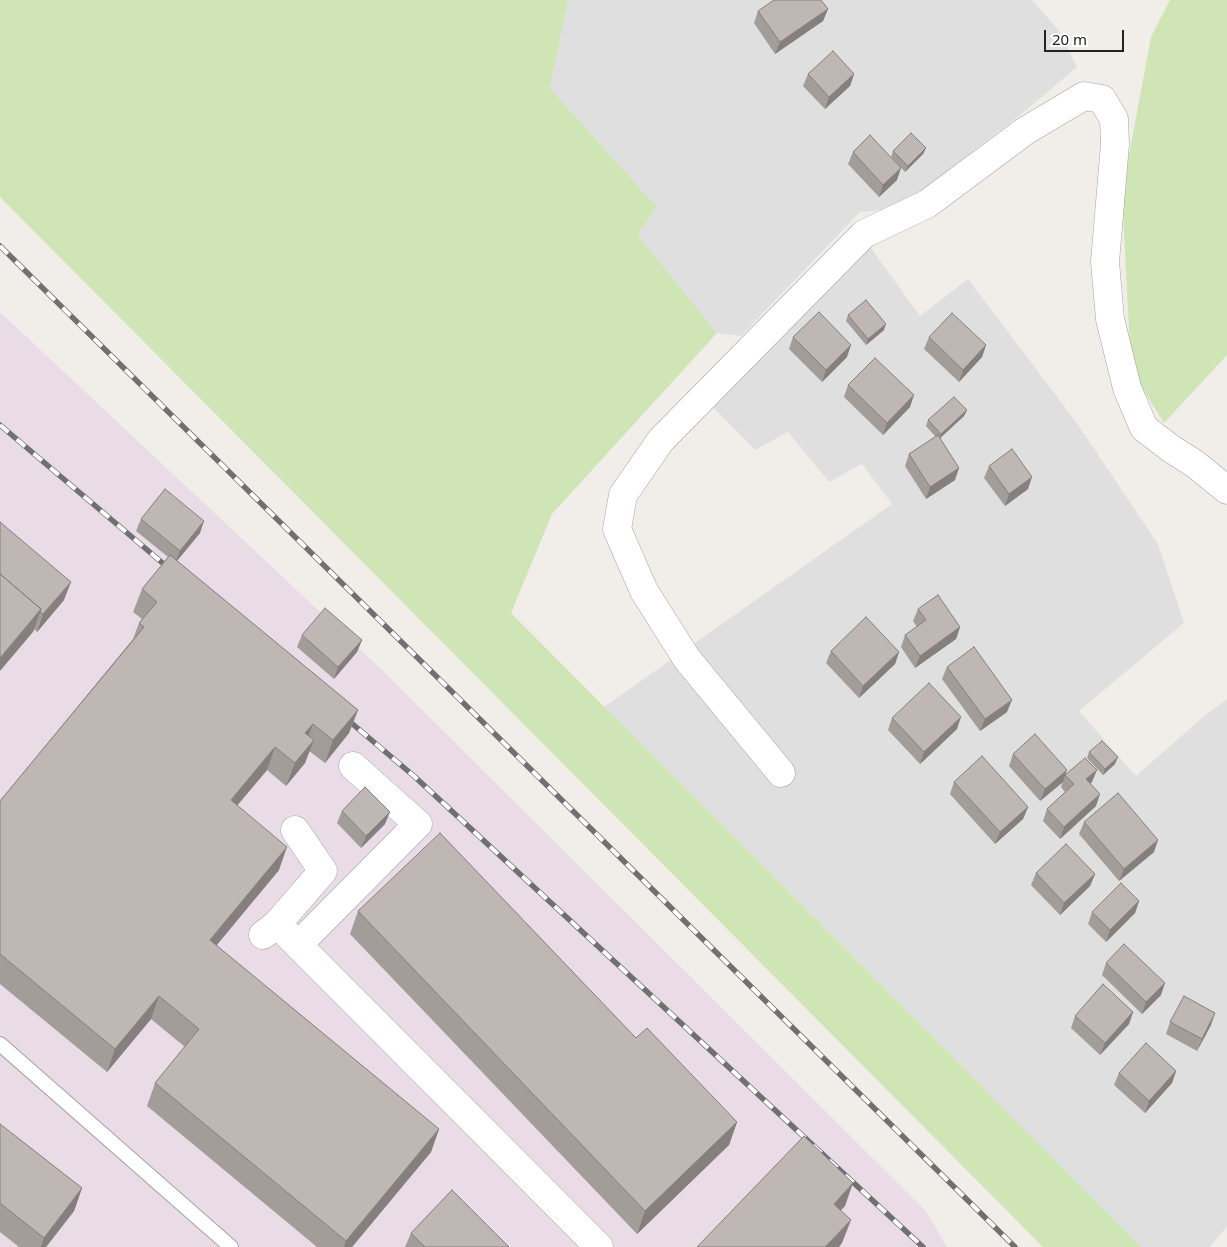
<!DOCTYPE html>
<style>
body{margin:0}
#map{position:relative;width:1227px;height:1247px;overflow:hidden;background:#f1eeea;font-family:"Noto Sans",sans-serif}
canvas{display:block}
.scale{position:absolute;left:1044px;top:30px;width:80px;height:22px;box-sizing:border-box;border:2px solid #222;border-top:0;padding-left:6px;font-size:15px;line-height:18px;white-space:nowrap;color:#222;-webkit-text-stroke:4px #fff;paint-order:stroke}
</style>
<div id="map">
<canvas width="1227" height="1247"></canvas>
<div class="scale">20 m</div>
</div>
<script>
const c = document.querySelector('canvas').getContext('2d');
c.lineJoin = 'round';
function fillPath(path, color) {
  c.fillStyle = color;
  c.fill(path, 'evenodd');
}
function toPath(rows) {
  const path = new Path2D();
  for (const r of rows) {
    path.moveTo(r[0], r[1]);
    for (let i = 2; i < r.length; i += 2) path.lineTo(r[i], r[i + 1]);
  }
  return path;
}
function strokePath(path, color, width, dash) {
  c.strokeStyle = color;
  c.lineWidth = width;
  c.lineCap = dash ? 'butt' : 'round';
  c.setLineDash(dash || []);
  c.stroke(path);
}
const residential = toPath([
 [568,0,1032,0,1060,32,1077,67,1025,111,925,188,894,209,860,212,741,336,717,333,638,235,657,207,550,88],
 [866,241,920,316,968,279,1076,422,1158,544,1184,623,1079,711,1136,776,1203,717,1227,699,1227,1226,1210,1247,1142,1247,604,707,892,504,862,464,829,482,788,432,755,450,712,406]
]);
const industrial = toPath([
 [0,312,380,668,926,1211,947,1247,0,1247]
]);
const grass = toPath([
 [0,0,568,0,550,88,657,207,638,235,717,333,552,514,511,613,1142,1247,1043,1247,0,197],
 [1170,0,1227,0,1227,355,1164,423,1131,370,1122,193,1151,37]
]);
const lane = toPath([
 [0,1044,231,1247]
]);
const street = toPath([
 [781,773,687,659,644,591,617,529,623,495,661,440,864,234,927,204,1025,131,1084,96,1102,99,1114,119,1115,144,1105,262,1110,319,1127,388,1144,428,1170,448,1195,464,1227,490],
 [277,924,323,871,295,830],
 [263,935,277,924,599,1247],
 [298,945,418,824,353,766]
]);
const rail = toPath([
 [0,246,1015,1247],
 [0,425,172,571],
 [342,715,415,777,923,1247]
]);
const wall = toPath([
 [828,9,823,21,775,54,754,23,758,11],
 [808,74,854,74,850,86,825,109,803,86],
 [926,148,923,154,905,172,891,157,893,151],
 [853,152,897,180,879,197,848,164],
 [848,315,884,330,866,345,846,321],
 [793,337,847,357,822,382,789,349],
 [929,337,986,345,982,357,959,382,924,349],
 [848,385,910,407,883,435,844,397],
 [967,410,964,416,940,438,955,480,926,499,905,466,909,454,936,437,926,426,928,420],
 [989,466,1028,489,1005,506,984,478],
 [141,519,200,533,177,561,358,710,349,733,325,763,309,751,305,763,286,786,267,770,237,806,279,870,216,945,439,1129,431,1152,352,1247,317,1247,147,1106,155,1083,185,1047,151,1019,107,1072,0,984,0,801,133,639,139,623,142,619,133,612,142,589,168,557,136,531],
 [0,522,64,600,37,632,34,629,33,632],
 [918,609,960,627,956,639,915,668,901,647,905,635,917,627,913,621],
 [302,635,362,640,357,652,334,679,297,647],
 [831,651,899,652,895,664,859,698,826,663],
 [947,667,1007,712,980,731,942,679],
 [892,718,957,729,920,764,888,730],
 [1089,752,1115,764,1103,775,1087,758],
 [1013,754,1063,782,1040,801,1009,766],
 [1065,775,1092,782,1090,783,1096,806,1060,839,1043,821,1047,809,1065,792,1061,787],
 [954,782,1028,807,1023,819,995,844,950,794],
 [342,811,385,824,361,848,337,823],
 [1084,822,1154,852,1119,881,1079,834],
 [1036,873,1095,874,1090,886,1060,915,1031,885],
 [1139,901,1135,913,1106,942,1088,924,1092,912],
 [358,911,636,1038,737,1122,729,1145,637,1234,350,934],
 [1106,963,1161,995,1142,1014,1102,975],
 [1133,1012,1129,1024,1100,1055,1071,1028,1075,1016],
 [1170,1022,1211,1025,1197,1051,1166,1034],
 [1176,1071,1172,1083,1145,1113,1114,1085,1119,1073],
 [0,1124,82,1188,74,1211,46,1247,19,1247,0,1232],
 [411,1233,509,1247,405,1247]
]);
const shadedWall = toPath([
 [828,9,823,21,775,54,780,42],
 [854,74,850,86,825,109,829,97],
 [926,148,923,154,905,172,908,166],
 [901,168,897,180,879,197,883,185],
 [886,324,884,330,866,345,868,339],
 [851,345,847,357,822,382,826,370],
 [986,345,982,357,959,382,963,370],
 [914,395,910,407,883,435,887,423],
 [967,410,964,416,938,440,941,434],
 [959,468,955,480,926,499,930,487],
 [1032,477,1028,489,1005,506,1009,494],
 [204,521,200,533,175,563,180,551],
 [71,582,64,600,37,632,43,614],
 [41,609,33,632,0,671,0,658],
 [960,627,956,639,915,668,920,656],
 [362,640,357,652,334,679,338,667],
 [899,652,895,664,859,698,863,686],
 [1012,700,1007,712,980,731,985,719],
 [358,710,349,733,325,763,333,740],
 [961,717,957,729,920,764,924,752],
 [313,724,304,747,305,733],
 [314,740,305,763,286,786,295,763],
 [275,747,267,770,222,823,231,800],
 [1118,757,1115,764,1103,775,1105,769],
 [1067,770,1063,782,1040,801,1045,789],
 [1097,770,1092,782,1082,791,1086,779],
 [1100,794,1096,806,1060,839,1064,827],
 [1028,807,1023,819,995,844,1000,832],
 [390,812,385,824,361,848,366,836],
 [1158,840,1154,852,1119,881,1124,869],
 [287,847,279,870,202,963,210,940],
 [1095,874,1090,886,1060,915,1064,903],
 [1139,901,1135,913,1106,942,1110,930],
 [1165,983,1161,995,1142,1014,1146,1002],
 [159,996,151,1019,107,1072,115,1049],
 [1133,1012,1129,1024,1100,1055,1105,1043],
 [1215,1013,1211,1025,1197,1051,1202,1039],
 [1176,1071,1172,1083,1145,1113,1149,1101],
 [737,1122,729,1145,637,1234,645,1211],
 [439,1129,431,1152,352,1247,344,1247,346,1241],
 [853,1183,845,1206,825,1227,834,1204],
 [82,1188,74,1211,46,1247,41,1247,44,1238],
 [851,1220,842,1243,839,1247,825,1247]
]);
const building = toPath([
 [774,0,821,0,828,9,780,42,758,11,774,0],
 [833,51,854,74,829,97,808,74,833,51],
 [911,133,926,148,908,166,893,151,911,133],
 [870,135,901,168,883,185,853,152,870,135],
 [866,300,886,324,868,339,848,315,866,300],
 [819,312,851,345,826,370,793,337,819,312],
 [952,313,986,345,963,370,929,337,952,313],
 [875,358,914,395,887,423,848,385,875,358],
 [954,397,967,410,941,434,928,420,954,397],
 [938,435,959,468,930,487,909,454,938,435],
 [1012,449,1032,477,1009,494,989,466,1012,449],
 [165,489,204,521,180,551,141,519,165,489],
 [0,522,71,582,43,614,40,612,41,609,0,574,0,522],
 [170,555,358,710,333,740,313,724,305,733,314,740,295,763,275,747,231,800,287,847,210,940,439,1129,346,1241,155,1083,199,1029,159,996,115,1049,0,954,0,801,144,627,139,623,157,602,142,589,170,555],
 [0,574,41,609,0,658,0,574],
 [938,595,960,627,920,656,905,635,926,620,918,609,938,595],
 [325,608,362,640,338,667,302,635,325,608],
 [866,617,899,652,863,686,831,651,866,617],
 [974,647,1012,700,985,719,947,667,974,647],
 [929,683,961,717,924,752,892,718,929,683],
 [1035,734,1067,770,1045,789,1013,754,1035,734],
 [1102,741,1118,757,1105,769,1089,752,1102,741],
 [982,756,1028,807,1000,832,954,782,982,756],
 [1085,758,1097,770,1086,779,1100,794,1064,827,1047,809,1074,784,1065,775,1085,758],
 [365,787,390,812,366,836,342,811,365,787],
 [1118,793,1158,840,1124,869,1084,822,1118,793],
 [440,833,636,1038,647,1028,737,1122,645,1211,358,911,440,833],
 [1066,844,1095,874,1064,903,1036,873,1066,844],
 [1121,883,1139,901,1110,930,1092,912,1121,883],
 [1124,944,1165,983,1146,1002,1106,963,1124,944],
 [1103,984,1133,1012,1105,1043,1075,1016,1103,984],
 [1184,996,1215,1013,1202,1039,1170,1022,1184,996],
 [1146,1043,1176,1071,1149,1101,1119,1073,1146,1043],
 [0,1124,82,1188,44,1238,0,1203,0,1124],
 [804,1136,853,1183,834,1204,851,1220,825,1247,697,1247,804,1136],
 [452,1190,509,1247,425,1247,411,1233,452,1190]
]);
fillPath(residential, '#e0dfdf');
fillPath(industrial, '#e9dce7');
fillPath(grass, '#cfe5b6');
strokePath(lane, '#a3a3a3', 16);
strokePath(street, '#a3a3a3', 29);
strokePath(lane, '#fff', 14);
strokePath(street, '#fff', 28);
strokePath(rail, '#707070', 5.5);
strokePath(rail, '#fff', 4, [11]);
fillPath(wall, '#a39d9a');
fillPath(shadedWall, '#85807d');
fillPath(building, '#beb7b3');
strokePath(building, '#85807d', 1);
</script>
